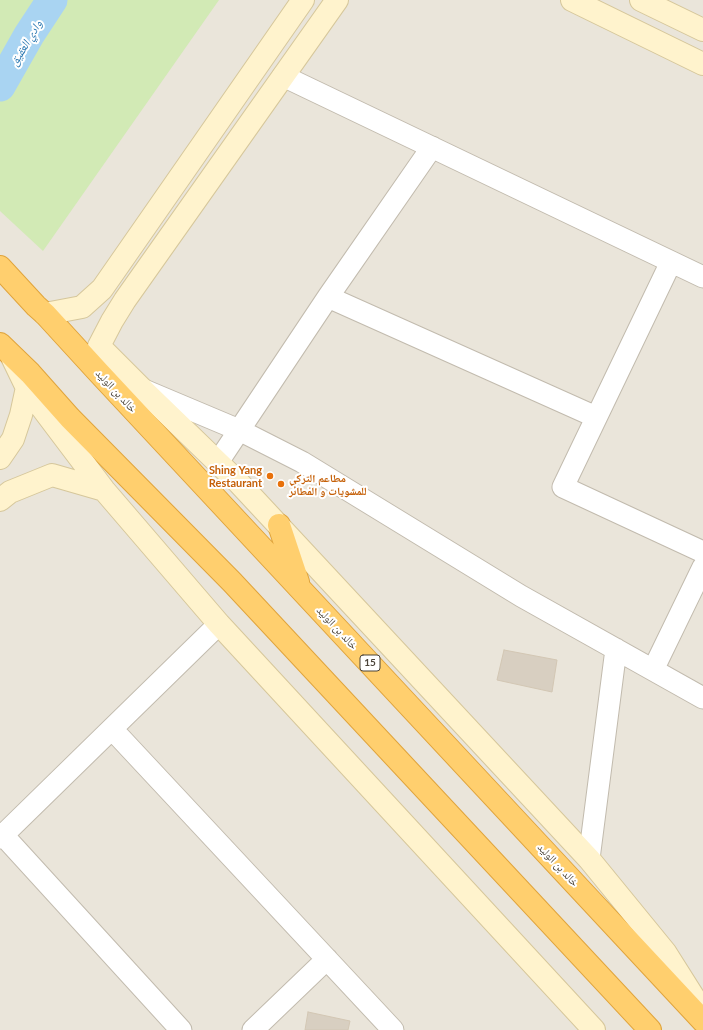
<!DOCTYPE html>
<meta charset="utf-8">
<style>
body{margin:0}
canvas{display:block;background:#f6f3ec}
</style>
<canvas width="703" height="1030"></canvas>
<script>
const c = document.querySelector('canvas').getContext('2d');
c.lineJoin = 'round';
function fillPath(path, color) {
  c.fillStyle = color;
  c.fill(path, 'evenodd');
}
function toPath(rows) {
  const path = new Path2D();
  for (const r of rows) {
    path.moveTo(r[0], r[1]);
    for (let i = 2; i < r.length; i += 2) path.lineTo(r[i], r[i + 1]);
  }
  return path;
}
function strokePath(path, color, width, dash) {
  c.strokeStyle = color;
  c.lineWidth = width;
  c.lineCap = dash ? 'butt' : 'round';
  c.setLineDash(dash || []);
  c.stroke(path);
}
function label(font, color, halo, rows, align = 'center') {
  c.font = font + ' Lato,"Noto Naskh Arabic",sans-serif';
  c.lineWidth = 4;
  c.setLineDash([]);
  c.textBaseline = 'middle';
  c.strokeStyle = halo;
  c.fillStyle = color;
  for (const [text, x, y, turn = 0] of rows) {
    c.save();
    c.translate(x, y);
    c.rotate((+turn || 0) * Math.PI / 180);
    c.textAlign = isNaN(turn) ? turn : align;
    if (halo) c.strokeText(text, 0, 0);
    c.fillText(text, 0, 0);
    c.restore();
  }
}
const residential = toPath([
 [0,0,703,0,703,1030,0,1030]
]);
const green = toPath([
 [0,0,219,0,43,251,0,211]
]);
const river = toPath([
 [0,86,29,35,52,0]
]);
const building = toPath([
 [504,650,557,660,552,692,497,680,504,650],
 [308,1012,350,1021,348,1030,305,1030,308,1012]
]);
const street = toPath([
 [283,76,703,277],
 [671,262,563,487,703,552],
 [328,297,596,417],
 [144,390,239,430,302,462,521,596,703,698],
 [218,462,328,297,432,147],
 [653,670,703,567],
 [112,729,393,1030],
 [3,835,181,1030],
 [0,838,219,624],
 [589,859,616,649],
 [253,1030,327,959]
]);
const secondary = toPath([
 [572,0,703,64],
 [641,0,703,30],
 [45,314,82,307,102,289,303,0],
 [99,346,143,390,239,483,589,859,665,952,703,1012],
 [12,357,27,388,104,490,219,624,594,1030],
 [99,361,99,346,112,321,125,300,337,0],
 [0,458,13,439,21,415,29,378],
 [0,500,10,492,52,475,104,490]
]);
const highway = toPath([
 [0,267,36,306,45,314,99,373,703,1021],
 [0,344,30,373,70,418,232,582,650,1030],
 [279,525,298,582]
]);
const markers = [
 [270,476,4,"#e8710a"],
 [281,484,4,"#e8710a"]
];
const shields = [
 [370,663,20]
];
const shieldNames = [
 ["15",370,663]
];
const streetNames = [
 ["خالد بن الوليد",116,391,47],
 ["خالد بن الوليد",337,628,47],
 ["خالد بن الوليد",558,865,47]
];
const foodNames = [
 ["Shing Yang",262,470],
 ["Restaurant",262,483],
 ["مطاعم التركي",289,478,"left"],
 ["للمشويات و الفطائر",289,491,"left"]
];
const waterNames = [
 ["وادي العقيق",26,43,-59]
];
fillPath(residential, '#eae5da');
fillPath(green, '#d2eab5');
strokePath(river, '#a9d4f2', 31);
fillPath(building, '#d8cfc1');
strokePath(building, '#d3c7b4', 1);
strokePath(street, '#c2bbae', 23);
strokePath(secondary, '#d6c79b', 24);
strokePath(highway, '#e0a43c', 24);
strokePath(street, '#fff', 21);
strokePath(secondary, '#fff3cd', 22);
strokePath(highway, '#ffcf6e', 22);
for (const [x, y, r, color] of markers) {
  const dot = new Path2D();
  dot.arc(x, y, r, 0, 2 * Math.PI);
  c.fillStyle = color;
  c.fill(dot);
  strokePath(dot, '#fff', 1.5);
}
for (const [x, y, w] of shields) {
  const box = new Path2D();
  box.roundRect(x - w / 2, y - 8, w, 16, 3);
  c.fillStyle = '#fff';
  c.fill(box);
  strokePath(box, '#4b4439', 1);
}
label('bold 10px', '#4b4439', null, shieldNames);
label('11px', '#4b4439', '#fff', streetNames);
label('bold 11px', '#c56008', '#fff', foodNames, 'right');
label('italic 12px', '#2e7ab2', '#fff', waterNames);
</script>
